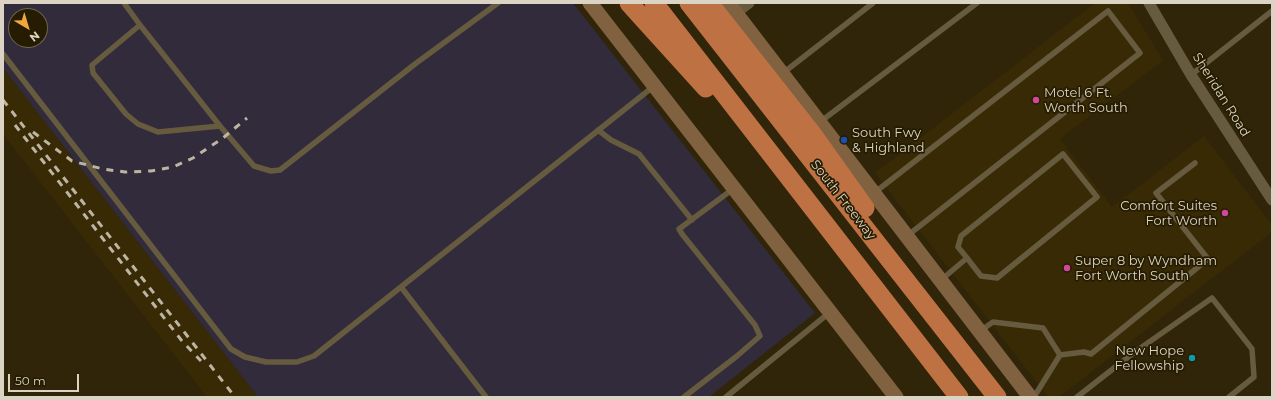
<!DOCTYPE html>
<style>
body{margin:0}
#map{position:relative;width:1275px;height:400px;overflow:hidden;background:#302509;font-family:Montserrat,sans-serif}
canvas{display:block}
.frame{position:absolute;inset:0;border:4px solid #dbd4c4;pointer-events:none}
.north{position:absolute;left:8px;top:8px;width:40px;height:40px;box-sizing:border-box;background:#261c01;border:1px solid #6e664f;border-radius:50%;rotate:142deg;font-size:11px;font-weight:700;line-height:16px;text-align:center;color:#dbd4c4}
.north::after{content:'';display:block;margin:auto;width:14px;height:18px;background:#f0a73e;clip-path:polygon(50% 0,100% 100%,50% 72%,0 100%)}
.scale{position:absolute;left:8px;top:374px;width:71px;height:18px;box-sizing:border-box;border:2px solid #dbd4c4;border-top:0;padding-left:5px;font-size:12px;line-height:14px;white-space:nowrap;color:#dbd4c4;-webkit-text-stroke:3px #261c01;paint-order:stroke}
</style>
<div id="map">
<canvas width="1275" height="400"></canvas>
<div class="frame"></div>
<div class="north">N</div>
<div class="scale">50 m</div>
</div>
<script>
const c = document.querySelector('canvas').getContext('2d');
c.lineJoin = 'round';
function fillPath(path, color) {
  c.fillStyle = color;
  c.fill(path, 'evenodd');
}
function toPath(rows) {
  const path = new Path2D();
  for (const r of rows) {
    path.moveTo(r[0], r[1]);
    for (let i = 2; i < r.length; i += 2) path.lineTo(r[i], r[i + 1]);
  }
  return path;
}
function strokePath(path, color, width, dash) {
  c.strokeStyle = color;
  c.lineWidth = width;
  c.lineCap = dash ? 'butt' : 'round';
  c.setLineDash(dash || []);
  c.stroke(path);
}
function label(font, color, halo, rows, align = 'center') {
  c.font = font + ' Montserrat,sans-serif';
  c.lineWidth = 3.5;
  c.setLineDash([]);
  c.textBaseline = 'middle';
  c.strokeStyle = halo;
  c.fillStyle = color;
  for (const [text, x, y, turn = 0] of rows) {
    c.save();
    c.translate(x, y);
    c.rotate((+turn || 0) * Math.PI / 180);
    c.textAlign = isNaN(turn) ? turn : align;
    if (halo) c.strokeText(text, 0, 0);
    c.fillText(text, 0, 0);
    c.restore();
  }
}
const built = toPath([
 [1095,3,1128,3,1163,60,1060,139,1112,207,1204,136,1272,225,1272,232,1059,397,1048,397,875,173],
 [3,68,258,397,207,397,3,134]
]);
const industrial = toPath([
 [3,3,573,3,815,313,709,397,258,397,3,68],
 [16,16,40,16,40,40,16,40]
]);
const service = toPath([
 [124,3,140,25,92,65,93,73,126,114,138,124,158,132,220,126,254,166,271,171,280,170,415,64,498,3],
 [140,25,220,126],
 [3,54,231,349,245,357,266,362,297,362,314,356,654,86],
 [783,73,873,3],
 [1191,75,1272,11],
 [820,122,977,3],
 [598,130,611,140,639,154,692,220],
 [874,193,1108,11,1140,53,907,236],
 [941,280,967,258,981,276,997,278,1097,197,1063,154,961,236,958,247,967,258],
 [401,287,486,397],
 [980,331,993,322,1043,328,1060,355,1034,397],
 [1060,355,1084,352,1091,354,1208,259,1156,193,1195,163],
 [684,397,737,356,760,336,755,325,682,234,679,229,733,189],
 [726,397,829,313],
 [1077,397,1132,354,1212,298,1252,349,1254,377,1229,397]
]);
const minor = toPath([
 [1149,3,1191,75,1272,200],
 [736,13,749,3]
]);
const secondary = toPath([
 [590,3,896,397],
 [728,3,1030,397]
]);
const motorway = toPath([
 [629,3,706,88],
 [654,3,959,397],
 [689,3,997,397],
 [709,3,813,135,865,208]
]);
const rail = toPath([
 [3,100,235,397],
 [15,125,182,341,201,361],
 [33,132,72,161,103,169,125,172,151,171,173,167,193,158,223,138,247,118]
]);
const markers = [
 [1036,100,4,"#d1479c"],
 [844,140,4,"#1a4fb4"],
 [1225,213,4,"#d1479c"],
 [1067,268,4,"#d1479c"],
 [1192,358,4,"#0f9aa8"]
];
const poiNames = [
 ["Motel 6 Ft.",1044,93],
 ["Worth South",1044,108],
 ["South Fwy",852,133],
 ["& Highland",852,148],
 ["Comfort Suites",1217,206,"right"],
 ["Fort Worth",1217,221,"right"],
 ["Super 8 by Wyndham",1075,261],
 ["Fort Worth South",1075,276],
 ["New Hope",1184,351,"right"],
 ["Fellowship",1184,366,"right"]
];
const streetNames = [
 ["Sheridan Road",1221,95,58],
 ["South Freeway",843,200,52]
];
fillPath(built, '#372a05');
fillPath(industrial, '#312b3b');
strokePath(service, '#675b3f', 5.5);
strokePath(minor, '#675b3f', 11);
strokePath(secondary, '#816240', 15);
strokePath(motorway, '#be7143', 19);
strokePath(rail, '#bdb5a3', 3, [7, 7]);
for (const [x, y, r, color] of markers) {
  const dot = new Path2D();
  dot.arc(x, y, r, 0, 2 * Math.PI);
  c.fillStyle = color;
  c.fill(dot);
  strokePath(dot, '#261c01', 1.5);
}
label('13px', '#dbd4c4', '#261c01', poiNames, 'left');
label('13px', '#dbd4c4', '#261c01', streetNames);
</script>
